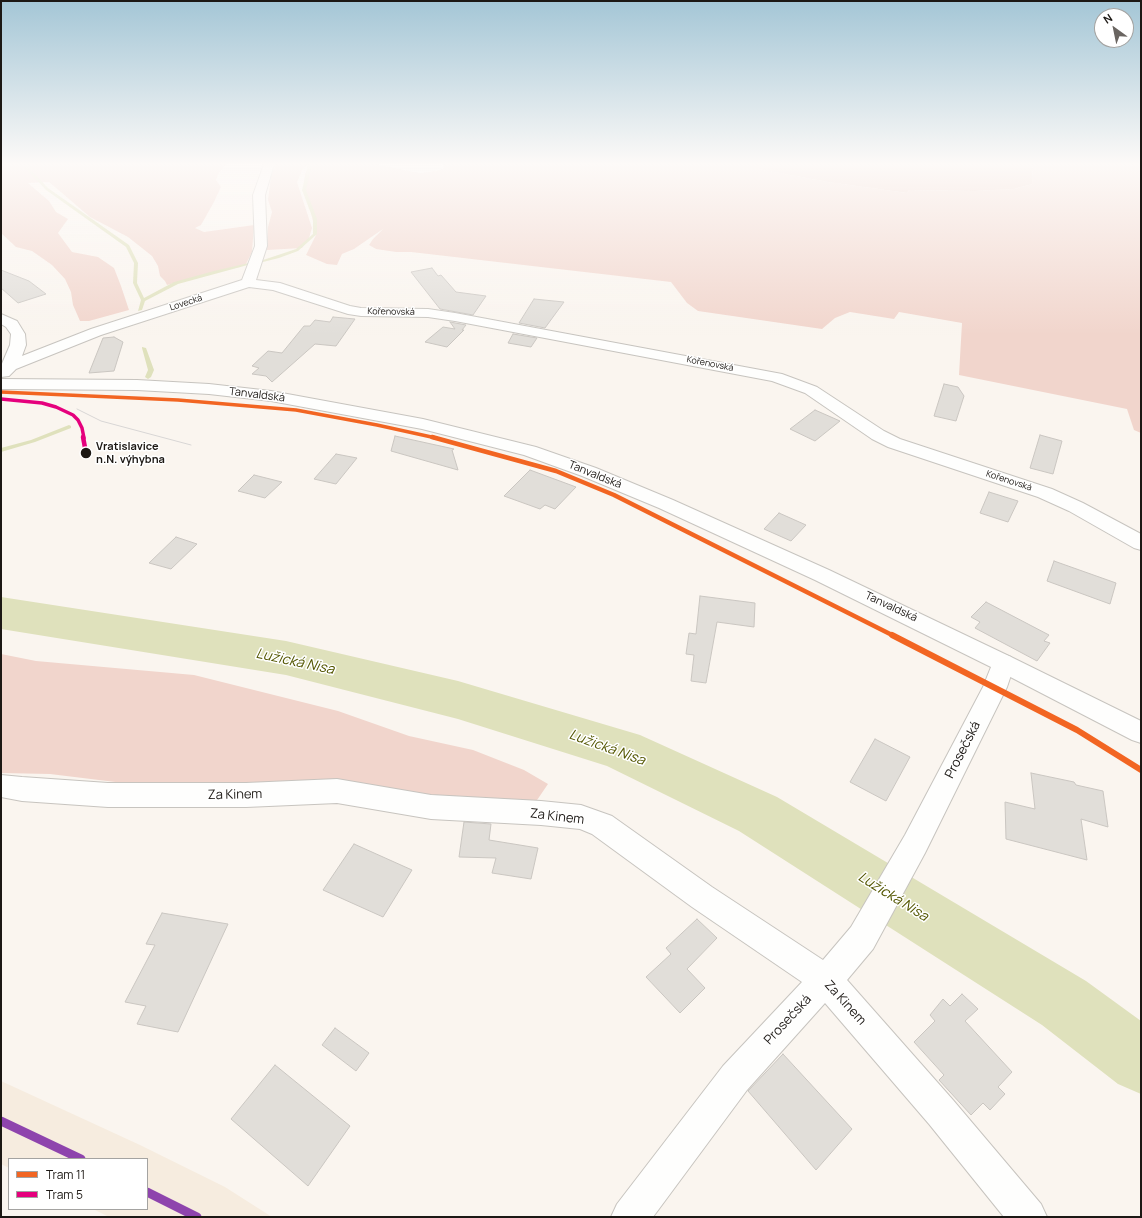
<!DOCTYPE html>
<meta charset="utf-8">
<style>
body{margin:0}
#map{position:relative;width:1142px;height:1218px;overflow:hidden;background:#faf5ef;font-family:Manrope,sans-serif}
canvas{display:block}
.frame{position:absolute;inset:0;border:2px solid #1c1814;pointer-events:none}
.legend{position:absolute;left:8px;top:1158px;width:140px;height:52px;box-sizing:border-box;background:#fff;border:1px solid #a4a3a1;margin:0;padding:5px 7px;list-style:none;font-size:12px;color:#1c1814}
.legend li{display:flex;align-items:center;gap:8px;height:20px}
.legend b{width:20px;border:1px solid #a4a3a1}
.north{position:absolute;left:1094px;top:8px;width:40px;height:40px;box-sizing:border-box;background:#fff;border:1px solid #a4a3a1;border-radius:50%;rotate:327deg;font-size:11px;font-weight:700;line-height:16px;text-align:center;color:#1c1814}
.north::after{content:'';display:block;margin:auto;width:14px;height:18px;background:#6a6561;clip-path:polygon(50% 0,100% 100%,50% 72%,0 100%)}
</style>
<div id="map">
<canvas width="1142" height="1218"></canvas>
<div class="frame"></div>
<ul class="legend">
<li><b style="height:5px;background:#f26522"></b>Tram 11</li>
<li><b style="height:5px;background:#e5007d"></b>Tram 5</li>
</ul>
<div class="north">N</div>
</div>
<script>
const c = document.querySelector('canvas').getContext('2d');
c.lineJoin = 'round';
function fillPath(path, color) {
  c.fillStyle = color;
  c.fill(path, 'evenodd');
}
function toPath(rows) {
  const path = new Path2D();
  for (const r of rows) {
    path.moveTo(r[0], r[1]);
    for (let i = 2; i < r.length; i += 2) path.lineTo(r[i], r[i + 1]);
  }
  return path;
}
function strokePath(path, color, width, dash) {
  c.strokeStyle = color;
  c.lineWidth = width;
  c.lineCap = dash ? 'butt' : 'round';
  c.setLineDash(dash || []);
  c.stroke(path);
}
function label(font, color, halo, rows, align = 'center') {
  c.font = font + ' Manrope,sans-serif';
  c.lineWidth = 3;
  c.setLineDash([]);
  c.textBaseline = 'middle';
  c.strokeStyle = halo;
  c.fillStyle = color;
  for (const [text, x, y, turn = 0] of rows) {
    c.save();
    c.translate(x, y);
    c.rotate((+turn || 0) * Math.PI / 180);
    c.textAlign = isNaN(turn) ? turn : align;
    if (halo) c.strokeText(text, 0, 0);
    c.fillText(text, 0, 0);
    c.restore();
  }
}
const built = toPath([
 [1,1081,140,1145,225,1187,272,1217,109,1217,93,1209,147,1209,147,1159,9,1159,9,1168,1,1164]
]);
const green = toPath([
 [1,164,226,164,219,173,216,180,221,187,214,202,201,225,195,228,204,232,254,225,252,252,246,264,240,267,205,274,167,285,165,281,160,276,158,266,152,256,128,237,90,217,49,182,28,183,49,201,56,212,68,219,58,233,72,252,98,257,114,268,121,286,129,310,89,321,80,321,73,305,71,292,65,279,52,265,32,251,16,247,1,233],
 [276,164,307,164,303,169,297,182,312,228,309,238,302,248,267,250,268,227,272,212,268,200,271,176],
 [311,164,374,164,420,173,436,171,444,168,442,164,759,164,758,169,828,182,907,193,909,190,975,191,1014,189,1032,184,1033,164,1141,164,1141,433,1134,430,1127,409,959,375,962,323,899,312,894,319,850,312,835,318,822,329,698,311,687,303,671,282,411,252,396,252,376,249,369,245,373,239,383,229,354,249,342,254,337,265,327,264,306,255,316,235,310,208,303,190,305,174],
 [1,654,36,661,194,675,338,711,409,736,473,750,524,770,548,784,533,806,148,786,50,774,1,773]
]);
const forest = toPath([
 [759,164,1033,164,1032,184,1014,189,975,191,909,190,907,193,828,182,758,169]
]);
const stream = toPath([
 [22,164,25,164,48,188,129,245,138,263,137,283,144,298,174,282,214,271,253,262,255,263,178,284,145,301,142,310,138,311,141,300,133,283,134,263,126,247,46,190,22,164],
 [308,164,312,164,306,190,317,219,317,234,298,251,279,258,263,262,263,260,296,249,313,234,313,219,302,190,308,164],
 [142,347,146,348,154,370,151,377,148,379,145,377,148,370,142,348,142,347],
 [69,425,71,426,71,428,35,442,1,452,1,448,31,440,69,425]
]);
const river = toPath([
 [1,597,286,641,458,681,640,735,777,797,1086,981,1141,1021,1141,1094,1118,1084,1042,1025,739,831,607,766,458,719,286,675,1,629,1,597]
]);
const building = toPath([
 [432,268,438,276,441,275,456,292,486,296,473,315,440,309,411,272,432,268],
 [1,270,29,281,46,294,18,303,1,288,1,270],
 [534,299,564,302,545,328,519,323,534,299],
 [333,317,355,319,336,346,315,344,272,382,266,376,252,374,259,368,252,366,268,351,282,353,304,326,310,326,315,320,330,322,333,317],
 [450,322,466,325,462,330,464,330,447,347,425,342,443,327,455,329,450,322],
 [513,334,537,338,531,347,508,343,513,334],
 [114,337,123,342,114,371,89,373,103,338,114,337],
 [944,384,958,387,964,396,956,421,934,416,944,384],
 [815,410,840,421,815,441,790,429,815,410],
 [1040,435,1062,441,1053,474,1030,468,1040,435],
 [395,436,454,449,452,450,458,470,391,451,395,436],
 [336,454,357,458,336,484,314,479,336,454],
 [530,470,576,487,555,509,545,505,540,509,504,496,530,470],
 [254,475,282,482,265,498,238,491,254,475],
 [989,492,1018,501,1008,522,980,513,989,492],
 [779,513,806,525,791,541,764,529,779,513],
 [176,537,197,544,171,569,149,563,176,537],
 [1054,561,1116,583,1110,604,1047,581,1054,561],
 [700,596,755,603,754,627,717,622,706,683,691,681,694,655,686,654,689,633,696,634,700,596],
 [986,602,1049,635,1044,641,1050,643,1037,661,975,628,980,622,971,617,986,602],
 [875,739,910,757,886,801,850,782,875,739],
 [1031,773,1074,782,1076,785,1103,791,1108,827,1081,819,1087,860,1006,839,1005,802,1035,809,1031,773],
 [464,822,491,824,489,840,538,848,531,879,492,873,496,858,459,857,464,822],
 [354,844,412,870,383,917,323,890,354,844],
 [162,913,228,924,178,1032,137,1024,146,1006,125,1002,155,945,146,944,162,913],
 [697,919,717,938,687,969,705,988,680,1013,646,977,671,954,666,948,697,919],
 [962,994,978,1009,965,1021,1012,1072,998,1087,1005,1094,990,1110,983,1103,971,1115,939,1080,944,1075,914,1042,935,1021,930,1015,943,999,950,1006,962,994],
 [335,1028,369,1053,356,1071,322,1045,335,1028],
 [783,1054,852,1129,816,1170,748,1091,783,1054],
 [275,1065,350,1126,308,1186,231,1119,275,1065]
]);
const minor = toPath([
 [264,164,274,164,265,195,267,246,256,280,280,283,350,306,361,308,428,309,455,313,782,374,817,387,884,431,900,439,1052,489,1083,503,1141,534,1141,550,1134,548,1069,511,1038,497,888,447,872,439,805,393,772,381,455,321,428,317,361,316,348,314,273,290,249,287,101,335,16,369,9,376,1,377,1,366,10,345,11,334,6,327,1,324,1,314,17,321,25,334,26,345,22,356,91,329,242,280,255,246,253,195,264,164],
 [1003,654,1011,657,1015,663,1007,687,925,853,873,949,847,980,953,1100,1041,1204,1047,1217,1004,1217,929,1124,825,1003,747,1090,653,1217,611,1217,617,1204,723,1066,802,982,692,907,592,834,580,829,541,825,431,819,337,803,246,807,108,807,22,801,1,797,1,775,22,777,108,783,246,783,337,779,431,795,541,801,581,805,612,816,712,887,823,960,851,927,905,835,983,687,995,657,1003,654]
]);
const major = toPath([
 [1,379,137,380,209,384,271,391,423,419,536,447,596,468,673,500,829,570,1011,657,1141,721,1141,743,1132,740,995,669,815,580,659,508,582,476,524,455,422,429,271,401,209,394,137,390,1,389,1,379]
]);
const tram = toPath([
 [77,409,101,421,191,445]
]);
const rail1 = toPath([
 [1,1121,81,1159],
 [147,1192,197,1217]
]);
const tram1Far2 = toPath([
 [1,392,178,400,296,410,377,425,436,438]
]);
const tram1Far1 = toPath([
 [432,437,556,471,614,495,894,636]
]);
const tram1 = toPath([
 [892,635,1077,730,1141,770]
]);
const tram2Far1 = toPath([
 [1,399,42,403,56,407,73,415,78,420,82,428,84,438]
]);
const tram2 = toPath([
 [83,437,86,453]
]);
const markers = [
 [86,453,6,"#1c1814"]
];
const farStreetnames = [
 ["Lovecká",186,303,-18],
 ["Kořenovská",391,312,1],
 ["Kořenovská",710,364,11],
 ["Kořenovská",1009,481,18]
];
const streetNames = [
 ["Tanvaldská",257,395,7],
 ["Tanvaldská",595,475,22],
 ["Tanvaldská",891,607,25]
];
const stopNames = [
 ["Vratislavice",96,447],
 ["n.N. výhybna",96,460]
];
const nearStreetnames = [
 ["Prosečská",963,750,-63],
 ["Za Kinem",235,795,-1],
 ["Za Kinem",557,817,7],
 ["Za Kinem",845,1003,48],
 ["Prosečská",788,1020,-47]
];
const nearWaternames = [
 ["Lužická Nisa",295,662,12],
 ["Lužická Nisa",607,748,20],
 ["Lužická Nisa",893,897,32]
];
fillPath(built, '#f6ecdf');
fillPath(green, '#f1d5cc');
fillPath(forest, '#ecccc2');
fillPath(stream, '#dfe1bc');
fillPath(river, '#dfe1bc');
fillPath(building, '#e1ded9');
strokePath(building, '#cac6c1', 1);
strokePath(minor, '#c7c4bf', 2);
strokePath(major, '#c7c4bf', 2);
fillPath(minor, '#fefefd');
fillPath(major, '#fefefd');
strokePath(tram, '#d8d6d5', 1);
strokePath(rail1, '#8e44ad', 9);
strokePath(tram1Far2, '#f26522', 3.5);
strokePath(tram1Far1, '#f26522', 4.5);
strokePath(tram1, '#f26522', 6);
strokePath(tram2Far1, '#e5007d', 3.5);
strokePath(tram2, '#e5007d', 4.5);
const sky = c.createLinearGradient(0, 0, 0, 335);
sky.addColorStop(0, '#a4c6d6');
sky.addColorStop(0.49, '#fdfaf8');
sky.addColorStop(1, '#fdfaf800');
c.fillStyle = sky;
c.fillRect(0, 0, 1142, 335);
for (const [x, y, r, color] of markers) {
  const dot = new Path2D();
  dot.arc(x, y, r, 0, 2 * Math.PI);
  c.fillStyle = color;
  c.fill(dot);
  strokePath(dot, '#fff', 1.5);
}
label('9px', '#1c1814', '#fff', farStreetnames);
label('11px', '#1c1814', '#fff', streetNames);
label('bold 11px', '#1c1814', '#fff', stopNames, 'left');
label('13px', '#1c1814', '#fff', nearStreetnames);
label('italic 14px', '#535600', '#fff', nearWaternames);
</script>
